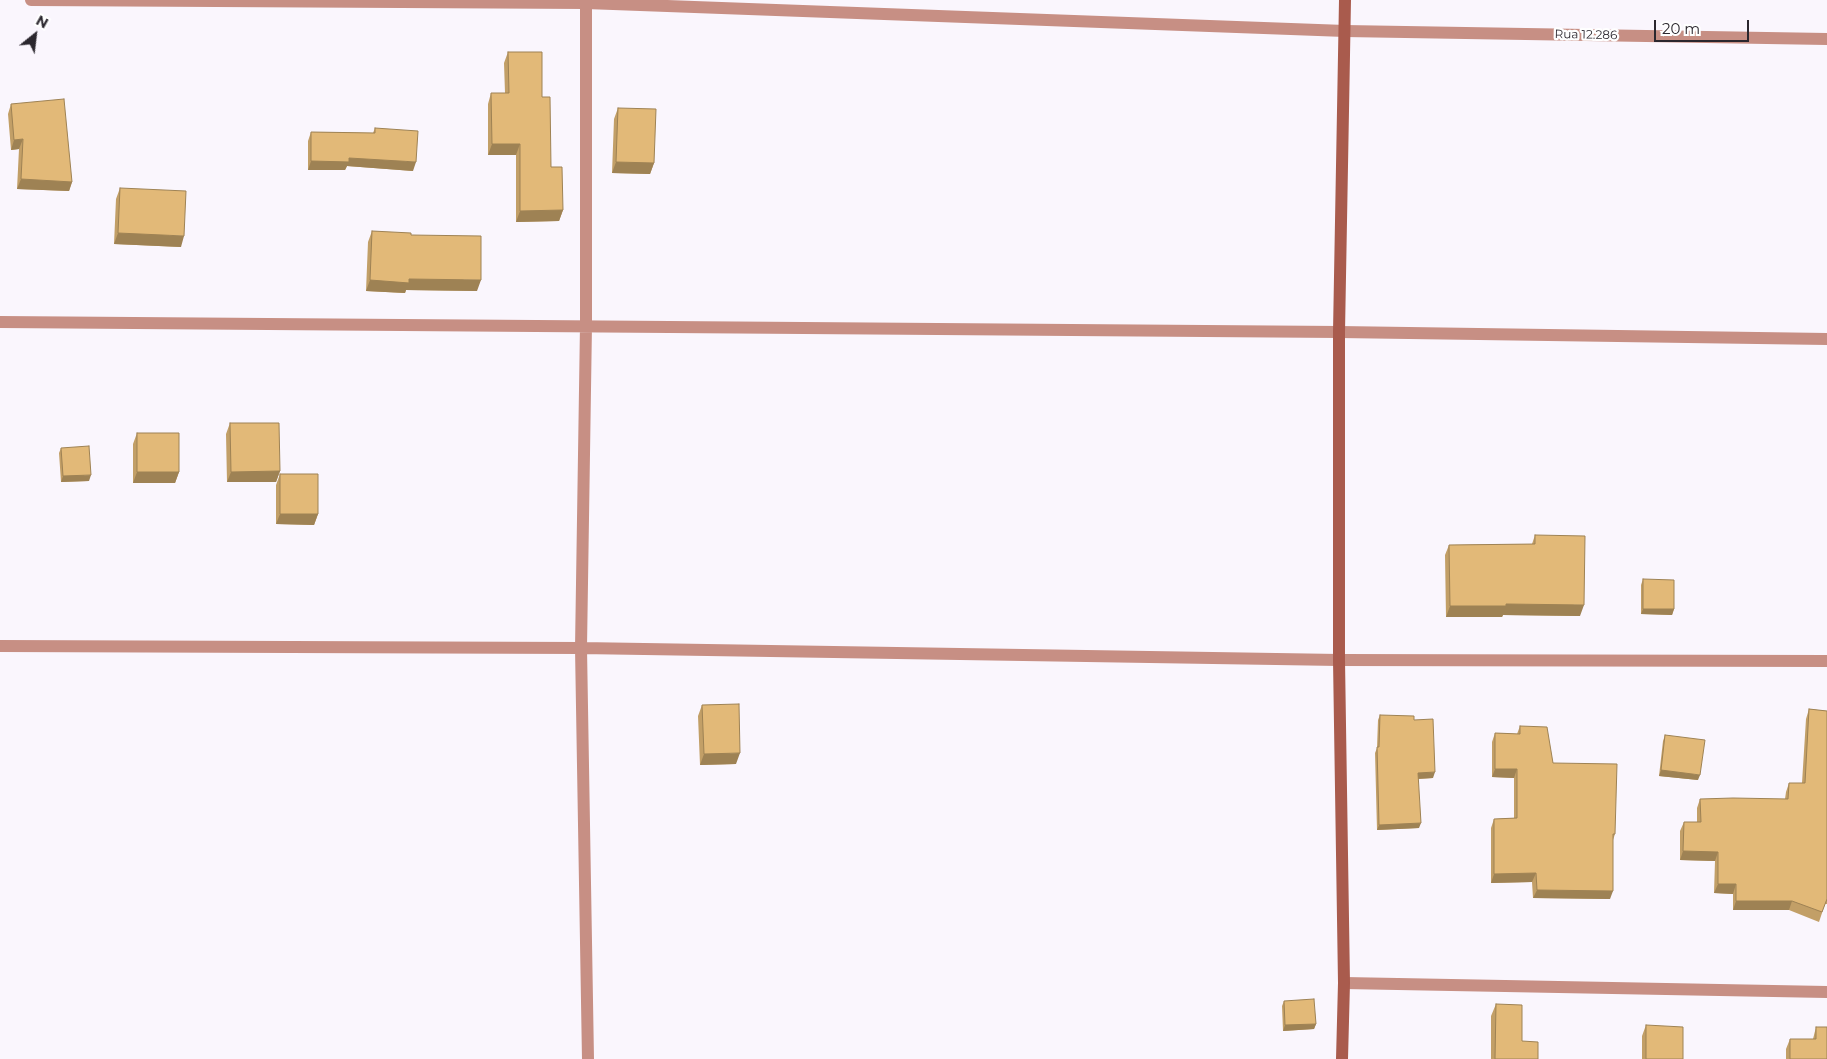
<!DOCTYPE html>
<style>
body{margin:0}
#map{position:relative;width:1827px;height:1059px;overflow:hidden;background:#faf6fd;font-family:Montserrat,sans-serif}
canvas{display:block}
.north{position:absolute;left:10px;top:10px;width:50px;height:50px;-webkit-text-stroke:4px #fff;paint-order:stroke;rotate:29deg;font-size:14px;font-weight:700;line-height:20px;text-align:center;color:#2b272e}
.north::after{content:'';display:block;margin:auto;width:18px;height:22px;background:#2b272e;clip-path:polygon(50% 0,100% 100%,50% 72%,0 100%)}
.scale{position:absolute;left:1654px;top:20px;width:95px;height:22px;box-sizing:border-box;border:2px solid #2b272e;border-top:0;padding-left:6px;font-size:15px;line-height:18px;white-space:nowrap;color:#2b272e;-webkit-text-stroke:4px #fff;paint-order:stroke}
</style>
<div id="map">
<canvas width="1827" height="1059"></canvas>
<div class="north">N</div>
<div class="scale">20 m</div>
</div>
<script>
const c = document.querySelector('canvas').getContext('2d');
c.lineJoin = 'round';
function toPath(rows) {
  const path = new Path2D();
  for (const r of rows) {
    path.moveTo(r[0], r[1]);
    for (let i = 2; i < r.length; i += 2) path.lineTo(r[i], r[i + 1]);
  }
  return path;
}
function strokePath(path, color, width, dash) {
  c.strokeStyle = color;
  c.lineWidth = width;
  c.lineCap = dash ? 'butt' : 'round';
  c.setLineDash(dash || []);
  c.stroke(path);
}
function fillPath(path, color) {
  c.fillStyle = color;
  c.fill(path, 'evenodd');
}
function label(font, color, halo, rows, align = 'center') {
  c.font = font + ' Montserrat,sans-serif';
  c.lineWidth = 4.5;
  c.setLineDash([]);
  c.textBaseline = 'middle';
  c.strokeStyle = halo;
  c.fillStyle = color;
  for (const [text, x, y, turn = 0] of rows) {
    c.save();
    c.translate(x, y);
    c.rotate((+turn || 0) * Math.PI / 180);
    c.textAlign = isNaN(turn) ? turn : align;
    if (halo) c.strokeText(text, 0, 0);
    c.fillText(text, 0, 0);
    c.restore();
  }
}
const street = toPath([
 [31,0,586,3,1345,31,1827,39],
 [586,0,586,325,581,648,588,1059],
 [0,322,1339,332,1827,339],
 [0,646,581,648,1339,660,1827,661],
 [1344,983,1827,992]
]);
const secondary = toPath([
 [1342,1059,1344,983,1339,660,1339,332,1345,0]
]);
const wall = toPath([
 [508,52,542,97,551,167,563,210,559,221,516,222,516,155,488,155,488,104,491,93,505,93,504,63],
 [11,104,72,182,69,191,17,189,19,149,11,150,8,114],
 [618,108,654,163,650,174,612,173,614,119],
 [375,128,413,171,347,166,345,170,308,170,308,141,311,132,373,133],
 [120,188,181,247,114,244,116,199],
 [372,231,411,235,477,291,406,290,405,293,366,291,368,242],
 [230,423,280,471,276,482,227,482,226,434],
 [137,433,179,472,175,483,133,483,133,444],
 [61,448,89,481,61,482,59,453],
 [280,474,318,514,314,525,276,524,276,485],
 [1535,535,1580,616,1503,615,1502,617,1446,617,1445,555,1449,545,1532,544],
 [1643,579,1674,609,1672,615,1641,614,1641,585],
 [702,705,736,764,700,765,698,716],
 [1809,709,1827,711,1827,904,1825,904,1819,922,1789,910,1733,910,1733,894,1714,893,1715,861,1680,860,1680,831,1684,822,1697,822,1697,808,1700,799,1785,799,1786,792,1789,783,1802,783,1806,719],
 [1380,715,1414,720,1433,778,1418,779,1419,828,1377,830,1375,753,1377,748,1378,720],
 [1520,726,1553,763,1615,834,1613,840,1610,899,1533,898,1532,882,1491,883,1491,828,1494,819,1514,818,1514,778,1492,777,1492,742,1495,733,1517,734],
 [1665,735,1698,780,1659,776,1663,741],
 [1284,1001,1316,1024,1314,1029,1283,1031,1282,1006],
 [1496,1004,1522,1041,1538,1059,1491,1059,1491,1016],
 [1646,1025,1683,1059,1642,1059,1642,1036],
 [1816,1027,1827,1059,1786,1059,1786,1049,1790,1039,1813,1039]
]);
const shadedWall = toPath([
 [23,139,19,149,11,150,14,140],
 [492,144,520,144,516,155,488,155],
 [349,158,416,162,413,171,347,166,345,170,308,170,311,161],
 [616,162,654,163,650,174,612,173],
 [21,179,72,182,69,191,17,189],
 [563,210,559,221,516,222,520,211],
 [118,233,184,236,181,247,114,244],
 [409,279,481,280,477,291,406,290,405,293,366,291,370,280],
 [280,471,276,482,227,482,231,472],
 [137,472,179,472,175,483,133,483],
 [91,475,89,481,61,482,63,476],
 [280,514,318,514,314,525,276,524],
 [1506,604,1584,605,1580,616,1503,615,1502,617,1446,617,1450,606],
 [1643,609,1674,609,1672,615,1641,614],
 [740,753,736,764,700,765,704,754],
 [1495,769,1517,769,1514,778,1492,777],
 [1661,770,1700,775,1698,780,1659,776],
 [1435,772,1433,778,1416,779,1418,773],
 [1421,823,1419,828,1377,830,1379,825],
 [1683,851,1718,852,1715,861,1680,860],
 [1536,873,1532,882,1491,883,1494,874],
 [1718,884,1736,884,1733,894,1714,893],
 [1537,890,1613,891,1610,899,1533,898],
 [1736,901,1792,901,1789,910,1733,910],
 [1316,1024,1314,1029,1283,1031,1285,1025]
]);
const building = toPath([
 [508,52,542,52,542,97,550,97,551,167,562,167,563,210,520,211,520,144,492,144,491,93,509,93,508,52],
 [64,99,72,182,21,179,23,139,14,140,11,104,64,99],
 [618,108,656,109,654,163,616,162,618,108],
 [375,128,418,131,416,162,349,158,349,162,311,161,311,132,375,133,375,128],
 [120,188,186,191,184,236,118,233,120,188],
 [372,231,411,233,411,235,481,236,481,280,409,279,409,283,370,280,372,231],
 [230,423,279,423,280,471,231,472,230,423],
 [137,433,179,433,179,472,137,472,137,433],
 [89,446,91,475,63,476,61,448,89,446],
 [280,474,318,474,318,514,280,514,280,474],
 [1535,535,1585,536,1584,605,1506,604,1506,606,1450,606,1449,545,1535,544,1535,535],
 [1643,579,1674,580,1674,609,1643,609,1643,579],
 [739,704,740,753,704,754,702,705,739,704],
 [1809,709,1827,711,1827,899,1822,912,1792,901,1736,901,1736,884,1718,884,1718,852,1683,851,1684,822,1701,822,1700,799,1733,798,1788,799,1789,783,1805,783,1809,709],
 [1380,715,1414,716,1414,720,1433,719,1435,772,1418,773,1421,823,1379,825,1377,747,1379,747,1380,715],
 [1520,726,1547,727,1553,763,1617,764,1615,834,1613,834,1613,891,1537,890,1536,873,1494,874,1494,819,1517,818,1517,769,1495,769,1495,733,1520,734,1520,726],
 [1665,735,1705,740,1700,775,1661,770,1665,735],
 [1314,999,1316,1024,1285,1025,1284,1001,1314,999],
 [1496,1004,1522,1005,1522,1041,1538,1042,1538,1059,1495,1059,1496,1004],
 [1646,1025,1683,1027,1683,1059,1646,1059,1646,1025],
 [1816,1027,1827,1027,1827,1059,1790,1059,1790,1039,1816,1039,1816,1027]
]);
const streetNames = [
 ["Rua 12.286",1586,35,1]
];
strokePath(street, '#c78f84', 12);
strokePath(secondary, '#a95b4d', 12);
fillPath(wall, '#c29f67');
fillPath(shadedWall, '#9e8254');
fillPath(building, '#e2b978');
strokePath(building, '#9e8254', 1);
label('12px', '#2b272e', '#fff', streetNames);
</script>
